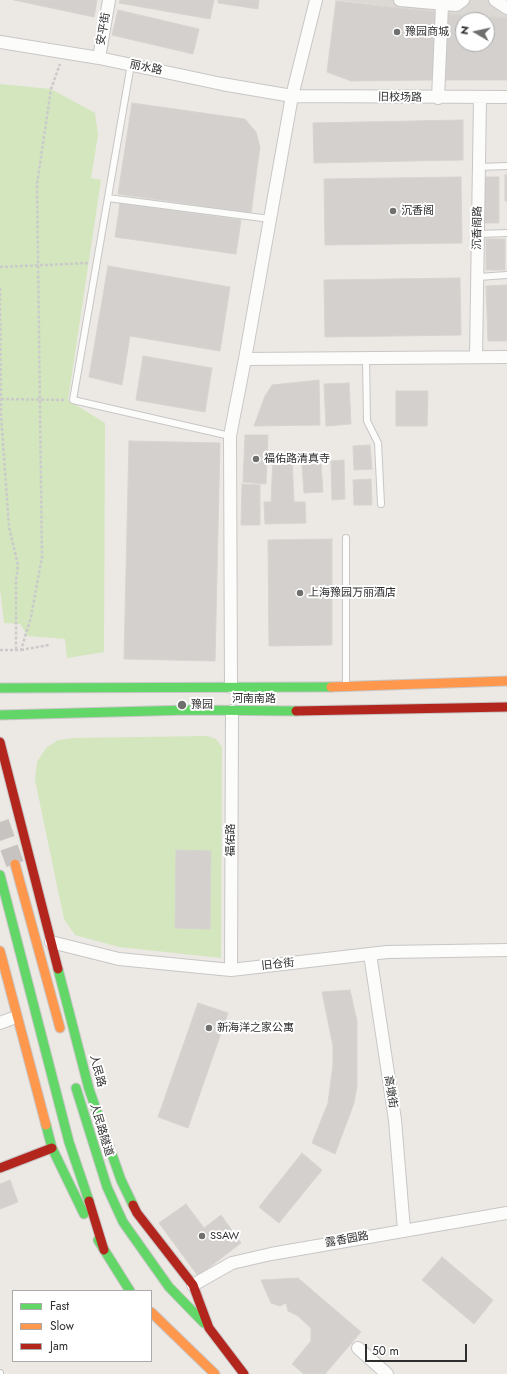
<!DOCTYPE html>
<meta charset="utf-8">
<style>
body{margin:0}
#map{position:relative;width:507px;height:1374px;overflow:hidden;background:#ece8e4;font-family:Jost,sans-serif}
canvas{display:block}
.legend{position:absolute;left:12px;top:1290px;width:140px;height:72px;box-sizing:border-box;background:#fff;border:1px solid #ababab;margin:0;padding:5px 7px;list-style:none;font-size:12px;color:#2e2e2e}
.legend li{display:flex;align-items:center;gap:8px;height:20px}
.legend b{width:20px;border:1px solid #ababab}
.north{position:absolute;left:455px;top:12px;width:40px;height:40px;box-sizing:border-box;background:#fff;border:1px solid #ababab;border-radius:50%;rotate:279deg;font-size:11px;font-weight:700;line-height:16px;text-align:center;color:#2e2e2e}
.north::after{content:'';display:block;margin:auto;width:14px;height:18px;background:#706f6e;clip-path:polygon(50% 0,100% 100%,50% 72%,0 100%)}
.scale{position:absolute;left:365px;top:1344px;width:102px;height:18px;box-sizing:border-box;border:2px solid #2e2e2e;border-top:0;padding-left:5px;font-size:12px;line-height:14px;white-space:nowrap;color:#2e2e2e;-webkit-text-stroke:3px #fff;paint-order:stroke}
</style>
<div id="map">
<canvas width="507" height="1374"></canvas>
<ul class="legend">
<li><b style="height:5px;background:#63d668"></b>Fast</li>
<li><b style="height:5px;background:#ff974d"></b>Slow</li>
<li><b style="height:5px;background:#b3261e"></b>Jam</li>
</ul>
<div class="north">N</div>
<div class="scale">50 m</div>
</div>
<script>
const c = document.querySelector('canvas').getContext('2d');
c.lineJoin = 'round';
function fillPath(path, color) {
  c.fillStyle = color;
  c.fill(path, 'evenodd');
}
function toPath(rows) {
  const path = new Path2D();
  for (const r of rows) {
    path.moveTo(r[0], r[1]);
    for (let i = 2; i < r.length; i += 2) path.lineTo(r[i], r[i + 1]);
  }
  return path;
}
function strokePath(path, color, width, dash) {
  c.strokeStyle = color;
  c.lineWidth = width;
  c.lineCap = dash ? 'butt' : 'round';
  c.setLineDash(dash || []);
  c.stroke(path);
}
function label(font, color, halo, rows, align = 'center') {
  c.font = font + ' Jost,"Noto Sans SC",sans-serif';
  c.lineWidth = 4;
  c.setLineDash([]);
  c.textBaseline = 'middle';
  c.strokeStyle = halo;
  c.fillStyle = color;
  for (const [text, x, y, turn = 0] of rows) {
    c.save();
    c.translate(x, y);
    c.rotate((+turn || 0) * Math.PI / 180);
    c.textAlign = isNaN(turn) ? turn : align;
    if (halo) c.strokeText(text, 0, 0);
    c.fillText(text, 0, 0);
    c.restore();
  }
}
const green = toPath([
 [0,84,51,89,95,113,98,135,91,178,101,180,68,400,105,423,104,652,67,658,65,639,28,636,20,624,4,623,0,588],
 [207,736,216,739,222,747,221,958,119,947,75,935,64,919,35,780,37,762,46,748,58,740,74,738]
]);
const plaza = toPath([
 [336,0,505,0,507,4,507,18,447,14,445,80,433,80,436,12]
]);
const building = toPath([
 [14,0,97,0,94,17,14,0],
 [120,0,214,0,210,19,119,3,120,0],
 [218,0,259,0,258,9,218,3,218,0],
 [336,1,436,12,433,80,351,81,327,72,336,1],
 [118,10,199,29,193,54,112,35,118,10],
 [447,14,507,18,507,80,445,80,447,14],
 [463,20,487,20,487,44,463,44,463,20],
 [132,103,245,119,256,132,260,147,251,213,118,194,132,103],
 [463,120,463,160,314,163,313,123,463,120],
 [505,175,507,175,507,201,505,201,505,175],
 [461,177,462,243,325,245,324,179,461,177],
 [482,177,499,177,499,223,482,223,482,177],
 [120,203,241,220,236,254,115,237,120,203],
 [486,239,505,239,505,270,486,270,486,239],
 [108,266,230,287,220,351,130,336,122,385,89,377,108,266],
 [460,278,461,335,325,337,324,280,460,278],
 [507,285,507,341,488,341,486,286,507,285],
 [143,356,212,368,205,412,136,400,143,356],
 [319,380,320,425,254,426,265,396,272,385,319,380],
 [349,383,351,424,326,426,324,384,349,383],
 [396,391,428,391,427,426,396,426,396,391],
 [245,435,268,435,266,484,243,482,245,435],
 [129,441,220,443,215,661,124,659,129,441],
 [370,445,372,469,354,470,353,446,370,445],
 [292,457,294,502,305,502,306,523,265,524,264,502,271,502,273,458,292,457],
 [344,460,345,499,332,500,331,461,344,460],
 [321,464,323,492,304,493,302,465,321,464],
 [371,479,372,505,354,505,353,480,371,479],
 [242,484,260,485,260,525,241,525,242,484],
 [332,539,332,645,269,646,268,540,332,539],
 [176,850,211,851,210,929,175,928,176,850],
 [350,990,357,1021,357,1086,354,1103,335,1154,312,1143,328,1103,333,1064,333,1046,322,992,350,990],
 [198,1003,228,1013,188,1128,158,1117,198,1003],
 [302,1153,322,1170,279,1223,259,1207,302,1153],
 [10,1180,18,1202,0,1209,0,1184,10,1180],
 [186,1204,204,1228,221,1215,241,1243,198,1276,159,1223,186,1204],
 [442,1257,493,1300,474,1324,422,1280,442,1257],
 [298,1278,361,1332,325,1374,304,1374,292,1364,311,1341,311,1328,298,1316,288,1311,286,1303,280,1306,271,1303,261,1280,298,1278]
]);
const secondaryTunnel = toPath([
 [0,822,15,864]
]);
const path = toPath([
 [0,267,88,263],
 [0,288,1,415,9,527,18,565,16,581,16,650],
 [1,399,64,400],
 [0,650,21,650,31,617,42,557,37,184,51,89,60,64],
 [21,650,49,645]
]);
const lane = toPath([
 [131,64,73,400,230,436],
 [479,167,507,166],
 [108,198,270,219],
 [478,234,507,233],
 [478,277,507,275],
 [366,358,367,421,378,443,381,504],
 [346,538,346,685],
 [0,1373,0,1374]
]);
const street = toPath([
 [400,0,456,5,463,0],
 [495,0,507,8],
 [0,42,99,58,222,84,292,96,507,97],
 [99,58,109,0],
 [438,98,442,5],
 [476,357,480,98],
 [245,359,507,357],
 [231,687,230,436,245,359,292,96,316,0],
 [51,942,119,959,231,970,387,952,507,950],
 [370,954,395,1120,404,1230],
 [231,970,232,711],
 [0,1023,16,1017],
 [193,1285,232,1263,271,1254,507,1213],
 [358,1348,387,1374]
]);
const fast = toPath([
 [0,688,331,687],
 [0,715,189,710,296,711],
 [0,875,69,1142,89,1201],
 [58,969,89,1089,121,1180,133,1205],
 [76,1088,107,1187,123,1222,169,1287,204,1323],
 [46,1125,52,1148,84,1214],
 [98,1240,130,1291]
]);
const slow = toPath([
 [331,687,507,681],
 [15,864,60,1028],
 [0,951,46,1125],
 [151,1312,215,1374]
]);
const jam = toPath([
 [296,711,507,707],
 [0,742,58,969],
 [0,1168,52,1148],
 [89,1201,104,1250],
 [133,1205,137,1213,193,1285,209,1328,244,1374]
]);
const markers = [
 [397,32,4,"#706f6e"],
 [393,211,4,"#706f6e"],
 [256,459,4,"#706f6e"],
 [300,593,4,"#706f6e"],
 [182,705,5,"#706f6e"],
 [209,1028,4,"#706f6e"],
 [202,1236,4,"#706f6e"]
];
const streetNames = [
 ["安平街",104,29,-80],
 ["丽水路",146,68,12],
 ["旧校场路",400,98,1],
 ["沉香阁路",478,228,-89],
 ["河南南路",254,699],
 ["福佑路",231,840,-90],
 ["旧仓街",278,965,-6],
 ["人民路",97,1071,75],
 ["高墩街",390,1092,81],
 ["人民路隧道",101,1130,73],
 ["露香园路",347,1240,-10]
];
const poiNames = [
 ["豫园商城",405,32],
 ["沉香阁",401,211],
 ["福佑路清真寺",264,459],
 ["上海豫园万丽酒店",308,593],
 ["豫园",191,705],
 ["新海洋之家公寓",217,1028],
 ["SSAW",210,1236]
];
fillPath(green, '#d3e6be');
fillPath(plaza, '#dcd8d4');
fillPath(building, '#d3d0cd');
strokePath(building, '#d7d4d0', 1);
strokePath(secondaryTunnel, '#c6c3c0', 18, [18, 9]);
strokePath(lane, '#c8c7c7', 8);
strokePath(street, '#c8c7c7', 14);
strokePath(fast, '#c8c7c7', 11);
strokePath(slow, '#c8c7c7', 11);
strokePath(jam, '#c8c7c7', 11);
strokePath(path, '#cbcaca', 2.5, [3, 2]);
strokePath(lane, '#fcfcfb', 6);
strokePath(street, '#fcfcfb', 12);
strokePath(fast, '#63d668', 9);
strokePath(slow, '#ff974d', 9);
strokePath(jam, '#b3261e', 9);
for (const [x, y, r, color] of markers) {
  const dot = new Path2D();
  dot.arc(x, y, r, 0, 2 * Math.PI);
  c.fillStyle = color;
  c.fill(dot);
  strokePath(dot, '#fff', 1.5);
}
label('11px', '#2e2e2e', '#fff', streetNames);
label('11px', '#2e2e2e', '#fff', poiNames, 'left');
</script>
